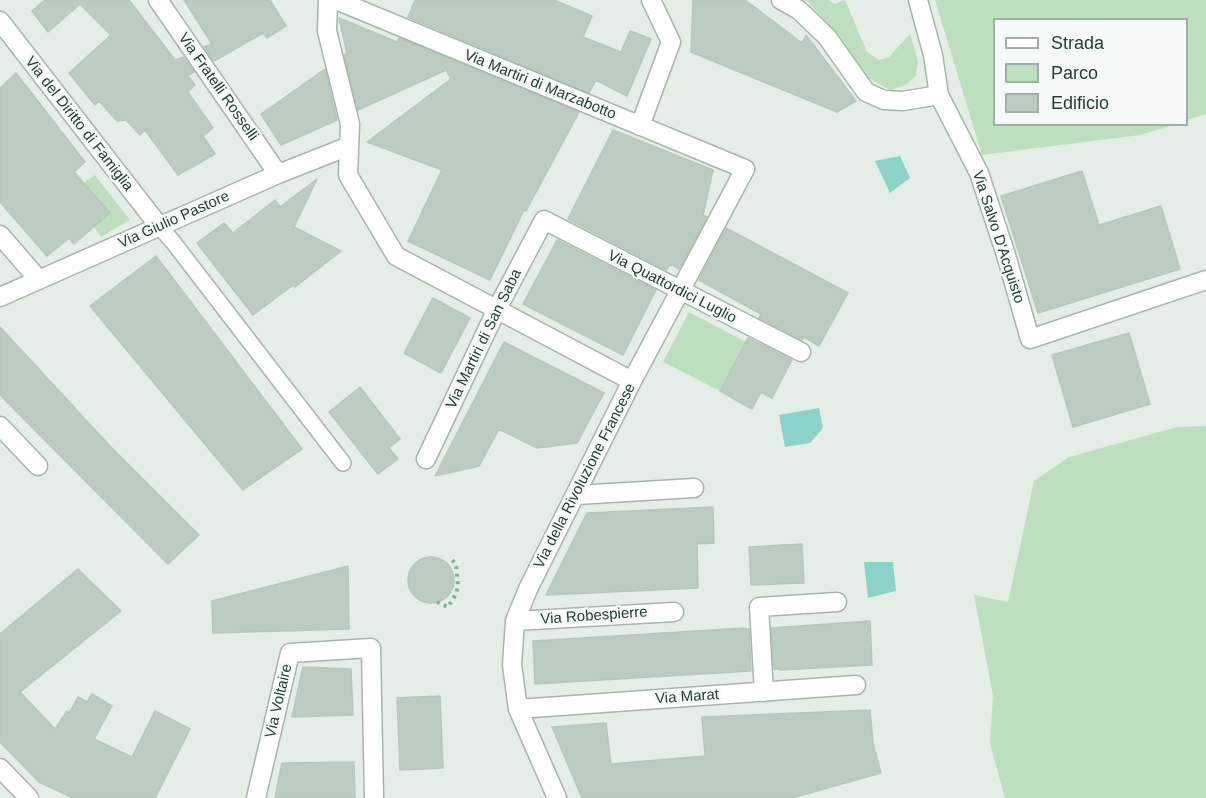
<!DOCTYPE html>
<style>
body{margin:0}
#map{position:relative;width:1206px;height:798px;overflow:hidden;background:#e4eee6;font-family:Arial,sans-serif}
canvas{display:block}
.legend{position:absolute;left:993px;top:18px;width:195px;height:108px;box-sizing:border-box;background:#f5faf6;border:2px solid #a1b0a6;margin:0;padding:8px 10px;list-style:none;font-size:18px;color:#23402f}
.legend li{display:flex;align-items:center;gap:12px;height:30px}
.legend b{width:30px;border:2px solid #a1b0a6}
</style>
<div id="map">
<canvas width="1206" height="798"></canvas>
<ul class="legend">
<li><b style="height:8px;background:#fff"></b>Strada</li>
<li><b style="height:16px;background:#bedfbd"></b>Parco</li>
<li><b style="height:16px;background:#bcccc1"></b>Edificio</li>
</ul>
</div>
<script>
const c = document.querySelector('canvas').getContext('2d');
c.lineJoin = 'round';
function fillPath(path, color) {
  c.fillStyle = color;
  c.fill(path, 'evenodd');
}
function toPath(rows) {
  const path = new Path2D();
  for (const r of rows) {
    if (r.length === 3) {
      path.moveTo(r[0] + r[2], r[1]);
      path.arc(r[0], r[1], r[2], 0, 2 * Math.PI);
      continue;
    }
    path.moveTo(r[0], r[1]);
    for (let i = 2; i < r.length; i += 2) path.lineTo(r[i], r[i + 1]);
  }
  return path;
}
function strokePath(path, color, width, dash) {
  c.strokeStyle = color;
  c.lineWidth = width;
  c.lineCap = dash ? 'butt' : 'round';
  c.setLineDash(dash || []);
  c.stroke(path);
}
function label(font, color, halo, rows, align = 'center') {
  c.font = font + ' Arial,sans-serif';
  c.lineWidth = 5;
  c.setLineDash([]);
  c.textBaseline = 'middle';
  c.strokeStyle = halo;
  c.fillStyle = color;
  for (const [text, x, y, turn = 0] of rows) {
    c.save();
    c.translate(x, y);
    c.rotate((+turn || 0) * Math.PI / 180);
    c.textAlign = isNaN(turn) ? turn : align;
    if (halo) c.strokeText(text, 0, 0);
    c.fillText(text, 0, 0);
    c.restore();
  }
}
const green = toPath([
 [806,0,829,0,834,4,845,0,867,52,879,60,889,57,910,34,918,61,916,76,906,85,890,90,863,75,841,38],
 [935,0,1206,0,1206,114,1187,120,1186,20,994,20,994,124,1173,125,1140,135,982,155],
 [95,175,130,220,101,237,94,227,83,183],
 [689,312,746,342,720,391,663,362],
 [1206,426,1206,798,1005,798,990,744,993,696,974,595,1008,602,1034,481,1069,457,1177,427]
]);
const water = toPath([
 [900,156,910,178,890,193,875,161],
 [819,408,823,428,810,443,785,447,779,415],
 [864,562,893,562,896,591,868,598]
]);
const building = toPath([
 [45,0,129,0,175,60,183,57,194,72,188,76,195,85,188,92,213,128,203,136,215,154,178,175,145,130,140,135,126,120,117,121,99,101,95,105,69,73,111,35,80,4,48,32,32,11,45,0],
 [184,0,270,0,286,26,267,38,263,33,214,61,204,47,212,44,184,0],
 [415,0,554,0,592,16,583,37,621,52,630,31,651,39,627,96,596,80,589,93,408,17,415,0],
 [693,0,745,0,802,43,806,35,856,101,837,112,691,52,693,0],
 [339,18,397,42,399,38,579,112,526,211,524,210,490,280,408,241,442,170,367,142,451,79,446,70,358,110,344,55,347,53,339,18],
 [325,69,337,120,281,145,261,114,325,69],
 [16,73,85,162,74,172,110,213,74,244,69,238,47,256,0,202,0,88,16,73],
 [613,130,713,170,703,215,707,217,679,269,671,264,666,270,568,219,613,130],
 [1082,171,1099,225,1161,206,1180,269,1038,313,1001,196,1082,171],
 [317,179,294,227,341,251,295,287,293,285,253,315,197,243,224,223,233,233,275,200,280,207,317,179],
 [726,228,848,293,819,346,804,337,802,340,759,318,761,314,699,280,726,228],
 [557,240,656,290,623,355,523,304,557,240],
 [156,256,302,449,243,490,90,306,156,256],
 [433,298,470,318,441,373,404,353,433,298],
 [0,327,109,445,199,535,168,564,0,395,0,327],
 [1129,333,1150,404,1073,427,1052,355,1129,333],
 [748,338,792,360,772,398,761,392,752,409,720,391,748,338],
 [504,342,604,393,577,443,537,448,499,429,479,466,435,476,504,342],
 [360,387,400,439,389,448,398,459,378,474,329,412,360,387],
 [713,507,714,543,697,544,698,588,546,595,587,513,713,507],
 [802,544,804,583,751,585,749,547,802,544],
 [431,580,23],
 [348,566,349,629,213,633,212,601,348,566],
 [78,569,121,611,20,692,55,729,67,711,69,713,78,697,87,702,92,694,112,706,94,739,132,757,155,711,190,729,155,798,73,798,39,782,0,742,0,634,78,569],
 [870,621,872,665,780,670,780,669,774,669,771,628,870,621],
 [745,628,745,629,749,629,751,671,535,684,533,641,745,628],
 [303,667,351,669,353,715,292,717,303,667],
 [440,696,443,768,400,770,397,698,440,696],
 [870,710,873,743,881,773,792,798,582,798,552,727,606,723,611,764,705,756,702,717,870,710],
 [354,762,355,798,275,798,282,763,354,762]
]);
const path = toPath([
 [437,602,448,607,456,594,458,586,456,564,450,558]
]);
const service = toPath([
 [159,226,173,242,343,463]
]);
const minor = toPath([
 [158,0,278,174],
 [328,0,327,31,350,124,348,175,396,256,632,381],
 [336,0,745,169,632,381,528,589,515,621,512,665,518,709,557,798],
 [781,0,799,10,827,37,866,92,884,100,903,101,939,95],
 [918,0,933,55,939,95,979,173,1006,255,1030,339,1206,280],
 [0,21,159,226],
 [640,126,671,42,651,0],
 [0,235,39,280],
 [0,297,278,174,349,146],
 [0,426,38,466],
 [426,459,497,309,544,220,801,352],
 [577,495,694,488],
 [515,621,674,612],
 [764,692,759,607,837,602],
 [518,709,856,685],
 [0,768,29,798],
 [256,798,290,653,371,648,374,798]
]);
const streetNames = [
 ["Via Martiri di Marzabotto",540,85,22],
 ["Via Fratelli Rosselli",218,87,55],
 ["Via del Diritto di Famiglia",79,124,52],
 ["Via Giulio Pastore",174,220,-24],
 ["Via Salvo D'Acquisto",998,237,72],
 ["Via Quattordici Luglio",672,287,27],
 ["Via Martiri di San Saba",484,339,-64],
 ["Via della Rivoluzione Francese",585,476,-63],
 ["Via Robespierre",594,616,-4],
 ["Via Marat",687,697,-4],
 ["Via Voltaire",279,701,-77]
];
fillPath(green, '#bedfbd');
fillPath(water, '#8bd3c8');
fillPath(building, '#bcccc1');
strokePath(building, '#b6c8bb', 1.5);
strokePath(service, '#a6b6ab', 18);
strokePath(minor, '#a6b6ab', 21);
strokePath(path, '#84b295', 4, [3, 4.5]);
strokePath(service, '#fff', 15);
strokePath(minor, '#fff', 18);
label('15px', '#23402f', '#f5faf6', streetNames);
</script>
